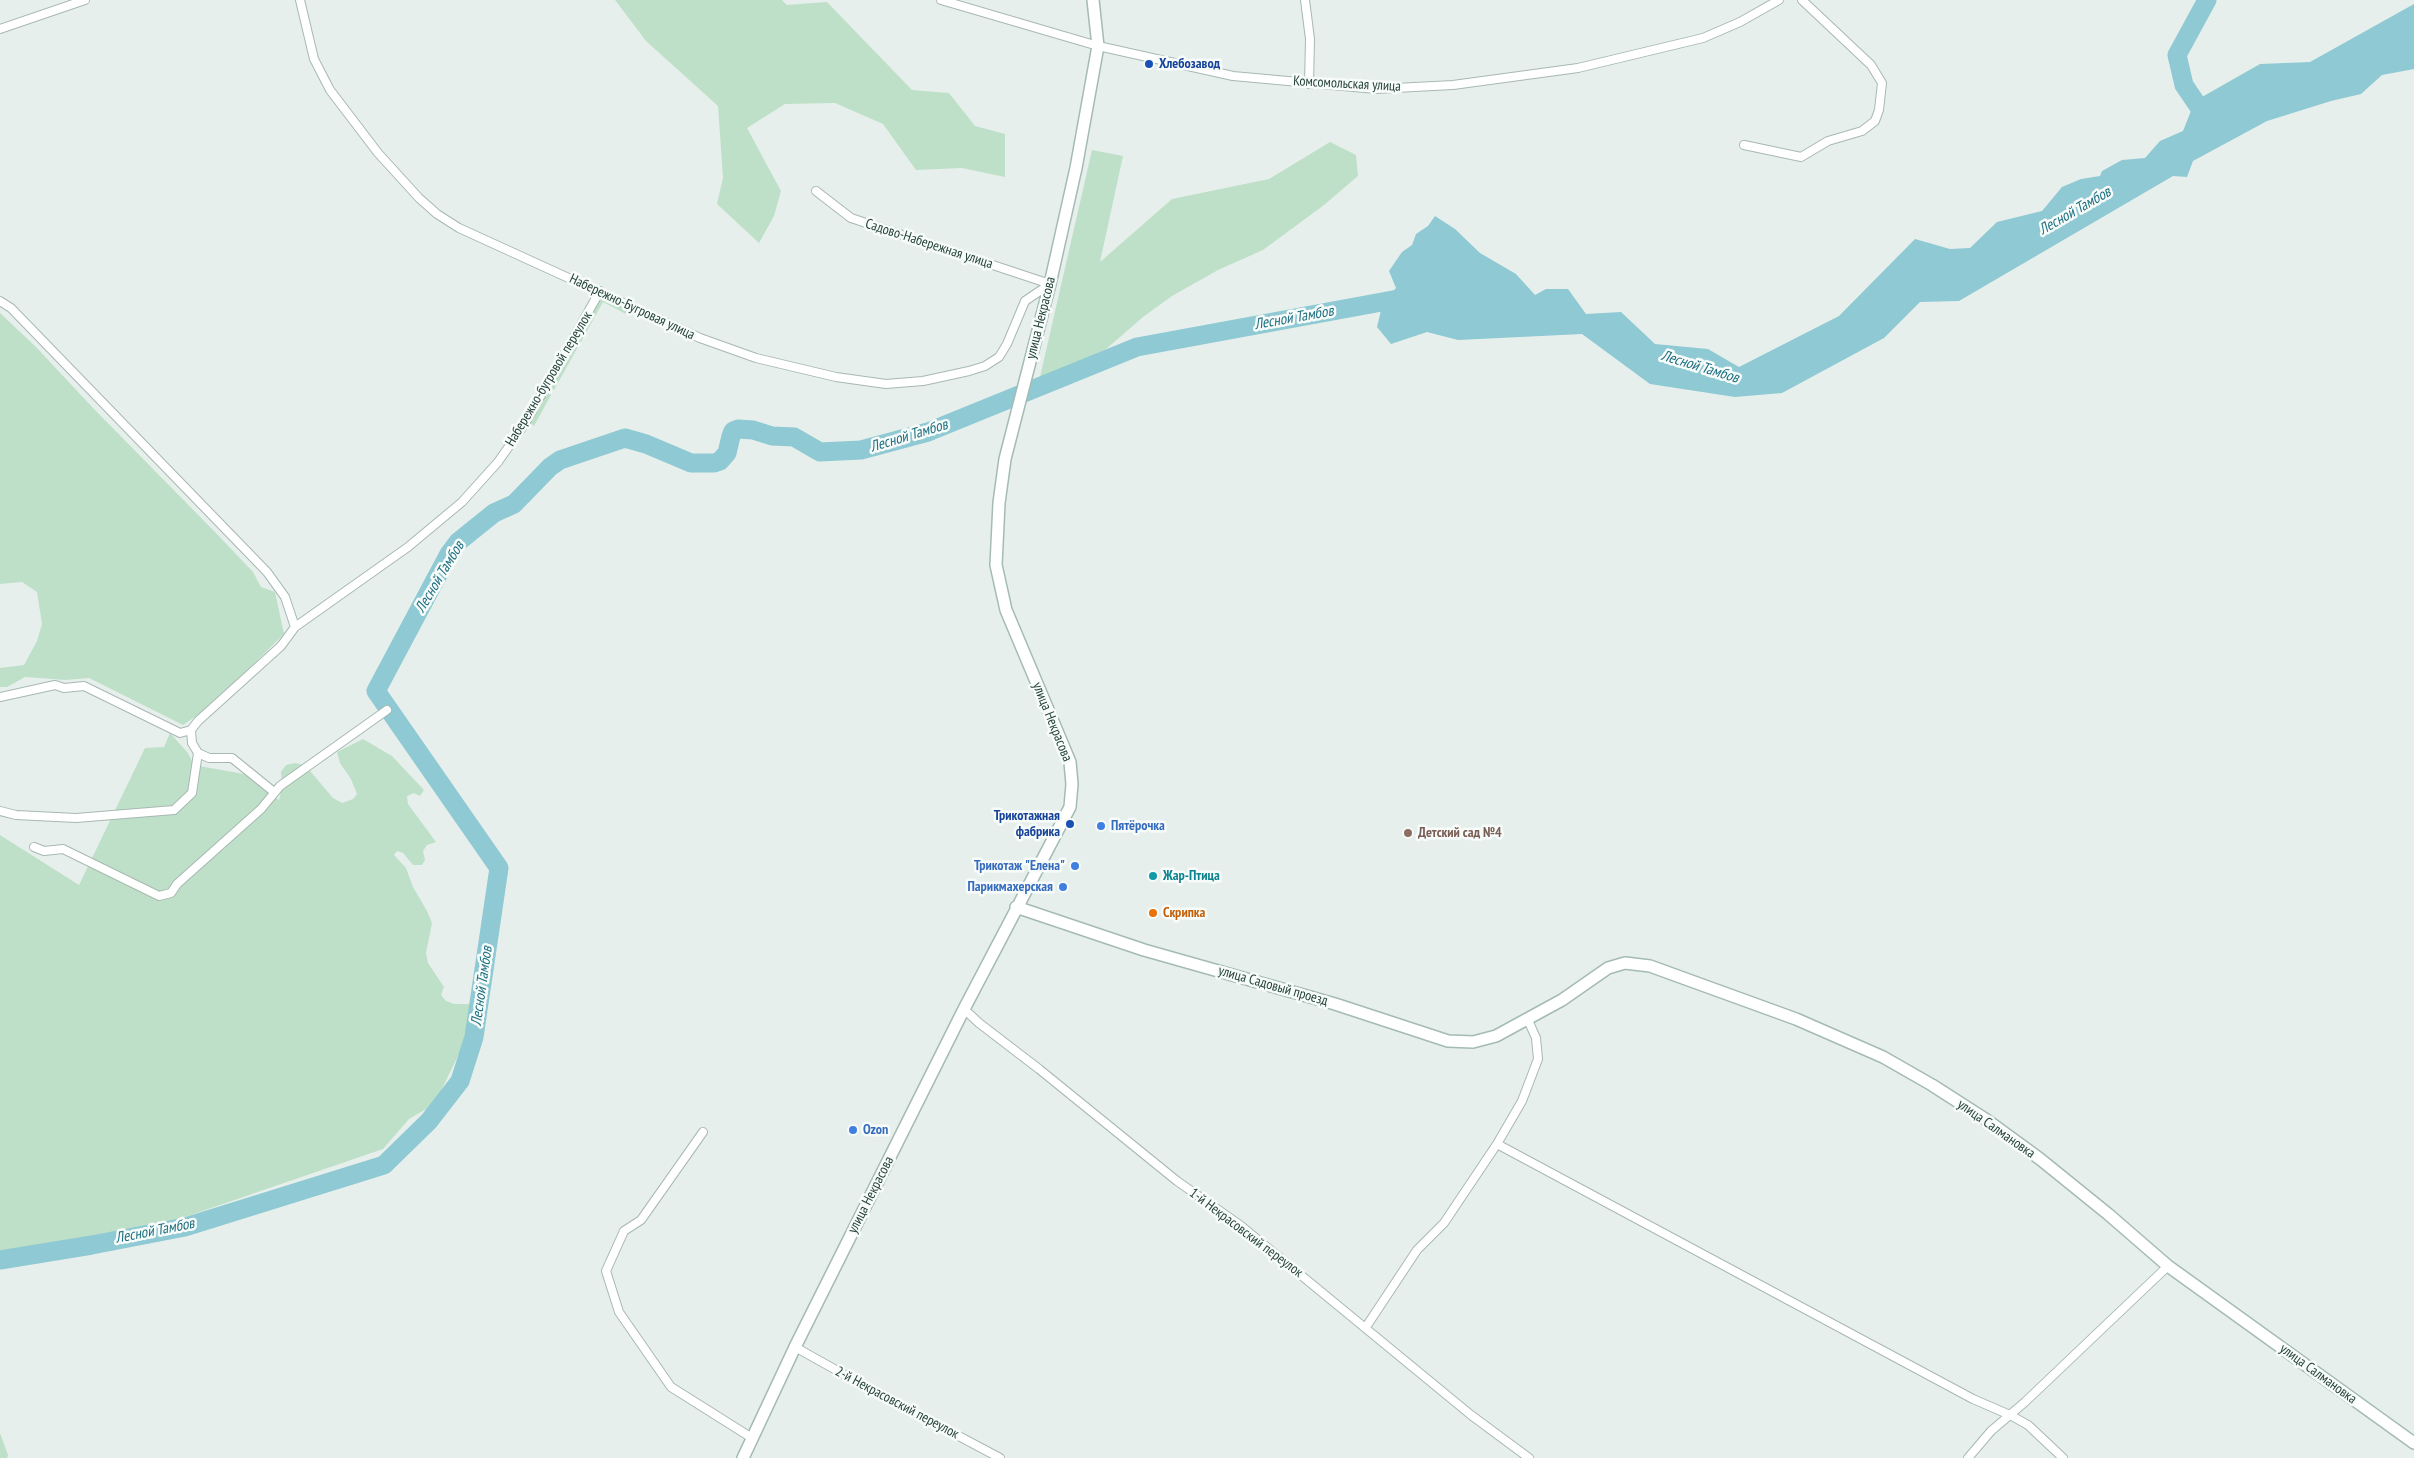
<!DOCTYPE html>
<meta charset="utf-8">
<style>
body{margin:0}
canvas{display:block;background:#e6efeb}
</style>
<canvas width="2414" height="1458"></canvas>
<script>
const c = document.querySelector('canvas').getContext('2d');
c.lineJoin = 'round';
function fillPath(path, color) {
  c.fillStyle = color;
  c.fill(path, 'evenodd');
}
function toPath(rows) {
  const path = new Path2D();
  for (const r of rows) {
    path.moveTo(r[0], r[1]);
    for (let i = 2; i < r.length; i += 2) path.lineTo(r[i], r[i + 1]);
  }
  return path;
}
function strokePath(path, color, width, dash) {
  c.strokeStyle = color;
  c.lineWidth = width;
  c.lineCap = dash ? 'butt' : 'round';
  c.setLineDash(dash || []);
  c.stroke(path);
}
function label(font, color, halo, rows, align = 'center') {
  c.font = font + ' "PT Sans Narrow",sans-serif';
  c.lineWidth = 5;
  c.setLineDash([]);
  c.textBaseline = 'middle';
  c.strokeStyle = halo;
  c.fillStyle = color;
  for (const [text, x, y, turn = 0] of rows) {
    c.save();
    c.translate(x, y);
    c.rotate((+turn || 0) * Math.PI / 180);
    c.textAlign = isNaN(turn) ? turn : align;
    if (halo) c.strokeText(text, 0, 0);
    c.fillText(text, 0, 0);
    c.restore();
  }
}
const green = toPath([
 [615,0,782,0,787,5,827,2,912,90,949,93,975,126,1005,134,1005,177,962,168,916,170,883,124,835,103,785,104,747,128,781,191,774,216,759,243,717,204,723,178,718,106,646,41],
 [1330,142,1356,155,1358,176,1324,205,1263,250,1218,270,1172,296,1143,317,1105,350,1040,377,1092,150,1123,156,1100,262,1172,199,1269,179],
 [603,299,628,310,626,314,603,302,554,390,548,387,598,302],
 [0,313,36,347,94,409,214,531,253,572,261,587,275,592,284,634,226,691,202,712,183,725,89,678,66,680,25,677,7,687,0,687,0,668,24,665,37,641,42,624,37,592,22,582,0,584],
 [546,392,551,395,534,426,528,422],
 [170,733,188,753,194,765,249,775,279,800,282,787,281,772,286,765,295,763,305,765,333,798,342,803,353,799,357,794,351,779,340,763,337,752,363,739,392,756,424,790,420,796,414,793,407,796,408,804,436,842,427,845,423,851,425,860,422,865,413,865,403,853,397,851,394,855,406,868,413,887,427,911,432,923,426,953,428,963,444,987,441,995,446,1001,454,1004,483,1004,439,1095,428,1108,409,1119,383,1149,86,1251,0,1260,0,835,79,885,145,748,164,747],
 [0,1433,8,1455,7,1458,0,1458]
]);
const water = toPath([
 [2414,4,2414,69,2382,75,2361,94,2331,101,2267,121,2193,161,2187,177,2173,176,1959,301,1920,302,1884,338,1782,393,1735,397,1650,384,1582,334,1458,340,1427,332,1391,344,1377,327,1383,302,1396,288,1389,271,1402,252,1412,245,1416,234,1428,226,1435,216,1455,229,1480,253,1516,274,1535,295,1546,289,1568,289,1586,314,1621,312,1655,344,1708,349,1739,367,1839,316,1915,239,1950,249,1970,248,1997,222,2042,211,2062,187,2081,179,2100,176,2102,171,2122,160,2145,158,2160,141,2183,131,2195,101,2260,64,2310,62]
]);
const river = toPath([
 [2207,0,2177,55,2184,85,2209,122],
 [0,1260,92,1245,185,1227,384,1165,429,1121,460,1081,474,1037,499,868,376,691,449,554,458,542,494,513,514,504,550,467,560,460,625,438,646,444,691,463,714,463,720,461,727,453,731,436,733,431,738,429,753,430,772,436,794,437,820,452,861,450,928,432,1137,347,1409,297]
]);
const street = toPath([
 [300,0,314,59,330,90,378,153,419,198,437,214,459,228,700,338,756,358,836,377,886,384,923,381,969,371,985,366,999,357,1007,344,1025,301,1050,284],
 [941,0,1098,46,1233,76,1376,89,1453,85,1578,68,1703,38,1740,22,1779,0],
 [1305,0,1310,39,1309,84],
 [0,29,85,0],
 [1744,145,1801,157,1828,141,1862,131,1875,121,1879,110,1882,83,1871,65,1802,0],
 [816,191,851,218,1050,284],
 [0,301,11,308,267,572,285,597,295,627],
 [0,697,55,685,64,688,84,686,180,733,191,730,198,721,281,646,295,627,408,547,462,502,498,462,524,425,600,291],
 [191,730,192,743,198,753,209,758,232,758,274,792],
 [0,811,16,815,76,818,174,810,192,793,198,753],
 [34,847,44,851,63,849,159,896,171,893,177,884,261,809,280,786,387,710],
 [964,1009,979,1023,1039,1069,1177,1181,1240,1225,1471,1415,1529,1458],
 [703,1132,641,1220,624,1231,606,1271,619,1312,671,1387,752,1438],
 [1497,1144,1973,1399,2010,1415,2028,1425,2063,1458],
 [1366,1327,1417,1250,1444,1223,1497,1144,1522,1101,1538,1059,1536,1038,1528,1020],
 [795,1347,861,1384,1000,1458],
 [1968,1458,1991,1431,2025,1402,2168,1266]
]);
const secondary = toPath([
 [1016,907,1144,950,1335,1004,1448,1041,1473,1042,1496,1036,1562,1000,1608,968,1625,963,1650,966,1796,1019,1883,1057,1932,1085,1988,1121,2040,1159,2108,1214,2168,1266,2414,1443],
 [743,1458,795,1347,964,1009,1070,807,1072,784,1070,762,1006,610,996,565,999,503,1005,459,1050,284,1076,168,1098,46,1093,0]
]);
const markers = [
 [1149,64,5,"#1a4fb4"],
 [1070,824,5,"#1a4fb4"],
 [1101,826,5,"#3f7fe0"],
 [1408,833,5,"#8d6e63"],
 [1075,866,5,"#3f7fe0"],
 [1153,876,5,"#0f9aa8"],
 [1063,887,5,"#3f7fe0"],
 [1153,913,5,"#e8710a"],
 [853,1130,5,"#3f7fe0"]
];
const transitNames = [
 ["Хлебозавод",1159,64],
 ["Трикотажная",1060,816,"right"],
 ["фабрика",1060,832,"right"]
];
const streetNames = [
 ["Комсомольская улица",1347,84,3],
 ["Садово-Набережная улица",929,244,18],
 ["Набережно-Бугровая улица",632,307,25],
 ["улица Некрасова",1041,318,-76],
 ["Набережно-бугровой переулок",549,379,-59],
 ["улица Некрасова",1052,722,68],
 ["улица Садовый проезд",1273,986,16],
 ["улица Салмановка",1996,1129,35],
 ["улица Некрасова",871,1195,-63],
 ["1-й Некрасовский переулок",1246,1233,37],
 ["улица Салмановка",2318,1374,36],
 ["2-й Некрасовский переулок",897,1403,28]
];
const shopNames = [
 ["Пятёрочка",1111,826],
 ["Трикотаж \"Елена\"",1065,866,"right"],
 ["Парикмахерская",1053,887,"right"],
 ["Ozon",863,1130]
];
const educationNames = [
 ["Детский сад №4",1418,833]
];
const cultureNames = [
 ["Жар-Птица",1163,876]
];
const foodNames = [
 ["Скрипка",1163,913]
];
const waterNames = [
 ["Лесной Тамбов",2075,211,-30],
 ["Лесной Тамбов",1294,318,-10],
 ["Лесной Тамбов",1700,367,17],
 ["Лесной Тамбов",909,436,-17],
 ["Лесной Тамбов",440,577,-59],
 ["Лесной Тамбов",482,986,-82],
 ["Лесной Тамбов",155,1231,-11]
];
fillPath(green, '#bfe0c8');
fillPath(water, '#8ec9d4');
strokePath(river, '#8ec9d4', 19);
strokePath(street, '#a8b8b2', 10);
strokePath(secondary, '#a4bbb3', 14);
strokePath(street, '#fff', 8);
strokePath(secondary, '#fff', 11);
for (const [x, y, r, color] of markers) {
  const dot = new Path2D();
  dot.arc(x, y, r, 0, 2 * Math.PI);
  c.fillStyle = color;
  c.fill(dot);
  strokePath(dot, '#f7fbf9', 2);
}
label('bold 14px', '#164399', '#f7fbf9', transitNames, 'left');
label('14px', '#24423a', '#f7fbf9', streetNames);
label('bold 14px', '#366cbe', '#f7fbf9', shopNames, 'left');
label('bold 14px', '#785e54', '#f7fbf9', educationNames, 'left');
label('bold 14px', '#0d838f', '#f7fbf9', cultureNames, 'left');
label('bold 14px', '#c56008', '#f7fbf9', foodNames, 'left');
label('italic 15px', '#1c6f80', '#f7fbf9', waterNames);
</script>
